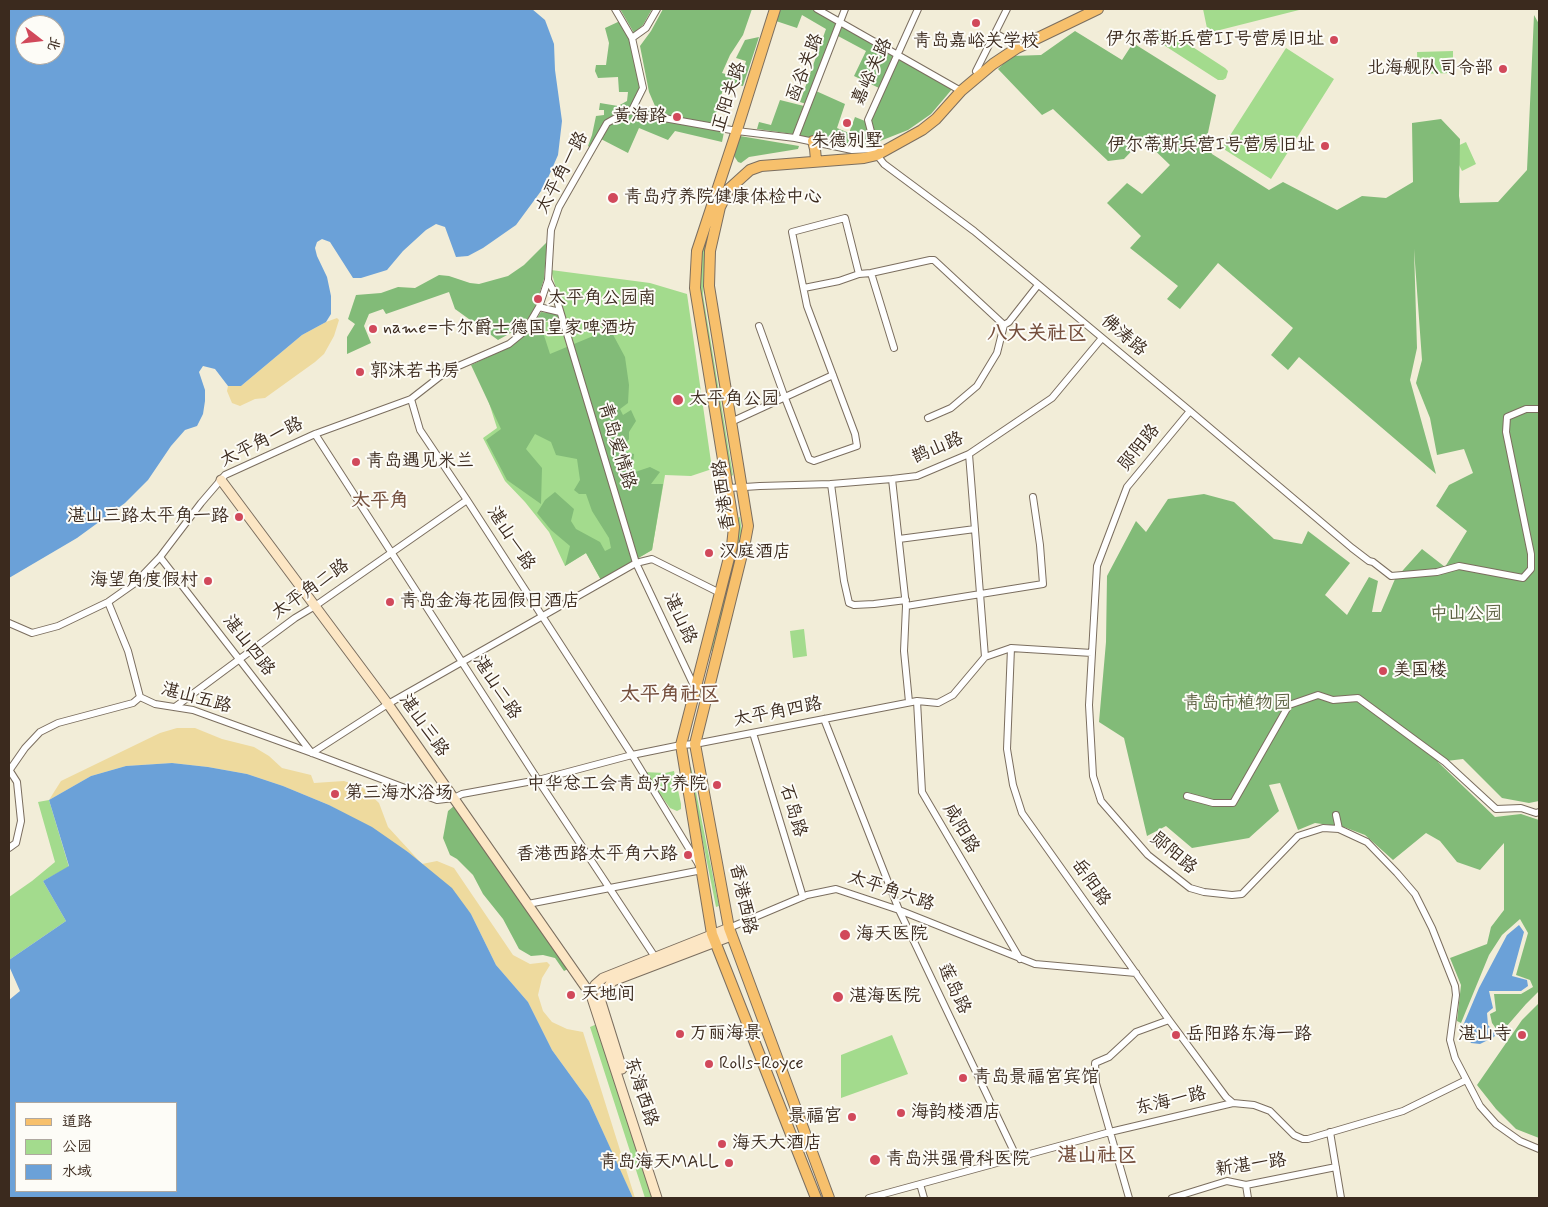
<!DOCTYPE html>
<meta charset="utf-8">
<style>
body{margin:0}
#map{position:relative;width:1548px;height:1207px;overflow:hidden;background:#f2edd8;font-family:Mynerve,"LXGW WenKai TC",sans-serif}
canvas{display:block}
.frame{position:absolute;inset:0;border:10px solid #3b2a1e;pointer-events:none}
.legend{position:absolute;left:15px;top:1102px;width:162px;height:90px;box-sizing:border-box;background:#fdfcf7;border:1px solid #afa8a0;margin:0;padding:6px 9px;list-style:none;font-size:15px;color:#3b2a1e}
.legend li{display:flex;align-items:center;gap:10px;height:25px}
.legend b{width:25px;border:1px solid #afa8a0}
.north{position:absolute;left:15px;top:15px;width:50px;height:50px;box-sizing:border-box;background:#fdfcf7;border:1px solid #afa8a0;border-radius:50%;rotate:106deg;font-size:14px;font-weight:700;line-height:20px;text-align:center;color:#3b2a1e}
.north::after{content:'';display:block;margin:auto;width:18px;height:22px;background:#d1495b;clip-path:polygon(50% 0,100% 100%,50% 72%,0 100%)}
</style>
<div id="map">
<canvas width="1548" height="1207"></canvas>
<div class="frame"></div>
<ul class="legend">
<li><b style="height:6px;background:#f7c06c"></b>道路</li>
<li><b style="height:14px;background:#a3db8d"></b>公园</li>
<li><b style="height:14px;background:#6ba1d8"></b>水域</li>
</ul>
<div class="north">北</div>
</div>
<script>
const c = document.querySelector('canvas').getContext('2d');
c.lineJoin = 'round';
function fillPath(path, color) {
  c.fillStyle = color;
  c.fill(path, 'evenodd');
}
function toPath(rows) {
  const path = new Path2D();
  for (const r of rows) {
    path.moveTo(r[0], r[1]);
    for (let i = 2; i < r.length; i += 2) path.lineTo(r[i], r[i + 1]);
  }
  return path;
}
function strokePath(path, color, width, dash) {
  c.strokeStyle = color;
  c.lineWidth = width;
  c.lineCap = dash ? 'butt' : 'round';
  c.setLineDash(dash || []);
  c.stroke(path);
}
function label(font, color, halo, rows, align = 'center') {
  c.font = font + ' Mynerve,"LXGW WenKai TC",sans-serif';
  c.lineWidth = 4;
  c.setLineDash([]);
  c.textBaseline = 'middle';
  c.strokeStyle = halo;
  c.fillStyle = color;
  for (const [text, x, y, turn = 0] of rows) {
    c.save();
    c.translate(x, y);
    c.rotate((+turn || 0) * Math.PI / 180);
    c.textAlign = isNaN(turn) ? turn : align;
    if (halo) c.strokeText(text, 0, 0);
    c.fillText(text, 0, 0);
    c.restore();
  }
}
const green = toPath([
 [1203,9,1303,9,1208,33],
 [1161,29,1165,29,1225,68,1228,71,1226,78,1223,80,1218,80,1159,42,1155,39,1155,34,1157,30],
 [1286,48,1334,79,1271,179,1222,148],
 [1453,51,1453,73,1418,74,1417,52],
 [1466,142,1476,164,1462,171,1451,149],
 [713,221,707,241,704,268,703,295,733,475,730,477,700,296,700,268,704,240],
 [551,270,650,283,687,294,712,469,691,476,665,475,652,550,601,580,586,553,565,566,549,532,525,502,505,481,483,438,497,428,477,365,526,341,542,323,564,318],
 [740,517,742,533,736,564,712,651,708,650,738,543,737,518],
 [804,629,807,656,793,658,790,631],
 [691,767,719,906,716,907,688,768],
 [674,771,681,804,681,809,677,811,670,808,644,772,665,773],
 [49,800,69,867,43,881,66,921,9,960,9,897,32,881,55,862,38,802],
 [597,1024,653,1198,645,1198,590,1027],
 [892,1035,908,1074,841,1098,841,1055]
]);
const forest = toPath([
 [620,9,652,9,643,25,634,33],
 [663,9,752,9,743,35,730,55,722,73,741,78,746,61,736,58,745,40,759,37,743,86,725,82,712,128,724,132,722,142,675,131,668,140,639,128,628,153,599,138,609,124,621,116,655,106,649,92,640,46,651,31],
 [780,9,812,9,837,23,806,104,800,102,826,29,802,15,797,28,776,21],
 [1534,15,1539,24,1539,801,1529,803,1502,798,1463,759,1438,762,1495,817,1521,814,1539,820,1539,991,1526,1004,1500,1034,1492,1023,1490,1014,1496,1011,1494,994,1521,994,1533,987,1530,980,1516,975,1528,933,1520,919,1502,935,1489,955,1461,1023,1457,1021,1461,985,1450,958,1487,944,1491,927,1504,910,1504,843,1480,870,1457,862,1440,841,1426,833,1393,860,1365,835,1344,827,1315,823,1298,830,1280,783,1269,785,1279,811,1249,838,1192,848,1166,826,1147,836,1124,738,1099,722,1106,642,1107,576,1136,521,1146,532,1168,499,1204,494,1234,502,1274,539,1302,544,1308,531,1350,563,1325,595,1347,615,1369,577,1378,581,1372,612,1381,612,1395,579,1422,549,1445,567,1467,531,1436,506,1449,485,1473,473,1464,449,1437,455,1430,418,1416,383,1422,360,1414,249,1417,348,1410,380,1436,474,1299,357,1288,370,1271,355,1293,328,1218,263,1180,309,1167,299,1178,286,1130,248,1141,236,1107,203,1127,183,1142,194,1170,165,1143,139,1124,159,1108,161,1053,109,1042,115,998,69,1011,56,1041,55,1075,31,1122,60,1133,43,1216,95,1206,142,1212,154,1269,190,1283,182,1337,210,1362,196,1386,198,1413,182,1412,123,1441,119,1460,139,1459,196,1460,203,1498,202,1527,170],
 [620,21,631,39,642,88,631,109,607,121,590,148,588,146,592,135,596,116,604,115,604,110,599,110,600,103,618,106,627,101,628,92,619,92,618,77,598,78,595,71,596,65,606,65,609,43,605,28],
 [842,27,894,56,879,88,854,76,866,51,838,36],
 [900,57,953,88,931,114,908,130,875,143,870,119],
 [816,91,845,104,837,128,849,133,855,117,865,121,871,146,849,148,798,136],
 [780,100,804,106,793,134,757,129,759,122,771,125],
 [740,136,799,146,798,149,749,157,741,163,738,162,734,156],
 [547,242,544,279,535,307,525,325,498,340,455,309,449,292,386,314,383,309,369,314,364,326,371,343,347,354,347,337,355,324,348,319,356,295,381,293,398,287,415,288,439,275,449,276,470,283,479,284,508,276,524,265],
 [541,312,557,314,559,317,540,323,550,354,610,329,625,357,629,385,628,403,620,409,623,415,631,410,636,421,629,432,629,439,623,447,623,451,634,454,632,473,650,467,660,472,651,484,663,484,652,550,601,580,586,553,565,566,570,546,551,530,537,513,545,500,555,492,574,509,571,521,576,529,600,542,605,551,611,548,609,538,592,511,586,494,579,494,574,490,580,480,577,459,556,455,551,442,535,434,526,449,542,468,541,504,507,480,486,440,501,429,471,365,509,347,526,335],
 [454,806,570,968,564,971,555,958,543,955,531,956,519,949,503,919,483,894,473,875,457,859,450,855,443,838,448,811],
 [1539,1003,1538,1044,1539,1138,1516,1129,1496,1109,1477,1085,1522,1020]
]);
const sand = toPath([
 [337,318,339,320,334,336,324,354,315,362,265,398,255,399,240,406,232,403,227,391,228,386,241,386,302,335,326,322],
 [177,728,195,728,222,739,254,747,269,756,282,768,311,775,314,783,344,781,362,787,379,803,388,827,422,864,437,861,454,868,513,955,530,964,547,962,550,965,542,978,538,995,543,1011,552,1022,567,1029,583,1032,635,1198,633,1198,624,1179,589,1101,552,1050,528,1002,496,965,471,914,408,852,329,805,283,786,247,774,208,767,172,763,126,766,91,776,49,800,61,781,160,733]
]);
const water = toPath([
 [9,9,532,9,545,20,554,44,555,70,562,121,558,155,544,187,516,225,483,248,468,256,456,257,445,227,436,224,426,230,403,251,387,270,361,278,353,278,330,242,322,239,317,242,315,248,317,256,327,277,331,296,331,314,326,322,302,335,241,386,228,386,215,369,203,366,199,372,205,390,205,401,203,414,197,426,185,430,171,446,148,480,125,503,77,538,9,578],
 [25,25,55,25,55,55,25,55],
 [172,763,208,767,247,774,283,786,329,805,372,827,408,852,452,888,471,914,496,965,528,1002,552,1050,589,1101,633,1198,9,1198,9,1000,20,991,9,966,9,960,66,921,43,881,69,866,49,800,91,776,126,766],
 [176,1103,176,1191,16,1191,16,1103],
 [1519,925,1524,932,1512,976,1527,980,1528,986,1521,991,1489,991,1493,1008,1487,1013,1488,1025,1496,1034,1494,1037,1480,1044,1471,1043,1462,1028,1479,988,1507,935]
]);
const street = toPath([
 [615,9,632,38,643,88,632,110],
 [817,9,961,91],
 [918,9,868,120,877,155,884,164,974,231,1190,411,1352,548,1369,561,1373,562,1391,576,1437,572,1459,566,1523,578,1531,569,1531,554,1506,432,1507,417,1526,409,1539,409],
 [995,33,1013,43,1017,48],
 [632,38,646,28,657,9],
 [976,71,1007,9],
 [795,138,845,9],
 [871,273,894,348],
 [548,280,555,294,636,563,695,688],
 [804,288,839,281,859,274,871,273,930,260,934,260,1004,325],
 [539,307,560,312],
 [759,326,785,398,809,459,814,461,857,446,855,434,807,306,792,232,845,218,859,274],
 [411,399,420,430,467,500,632,755,702,870,528,904],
 [1190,411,1127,487,1097,566,1089,705,1093,776,1101,801,1148,855,1190,888,1204,892,1232,895,1242,894,1298,836,1323,828,1339,829,1367,842,1397,873,1415,894,1432,928,1455,986,1456,995,1450,1040,1455,1058,1480,1106,1496,1124,1520,1141,1539,1149],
 [928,418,951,408,977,386,997,353,1004,325,1009,322,1038,285],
 [731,422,833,375],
 [315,434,538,780,655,957],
 [969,454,985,657],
 [892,479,906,606,1043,584,1040,545,1033,497],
 [831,484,844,581,849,603,854,605,874,604,906,600],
 [729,488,760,486,831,484,892,479,917,476,969,454,1052,398,1102,338],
 [899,539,975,529],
 [160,557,311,752],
 [108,602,128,651,140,697,155,704,193,710,312,753,437,800,454,798,462,794,538,780,632,755,681,745,695,744,917,701,938,703,953,695,985,657,1011,648,1092,653],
 [906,606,904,651,909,702],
 [9,623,32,633,58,626,108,602,135,583,160,557,201,503,225,475,315,434,411,399,447,371,509,344,525,331,539,307,548,280,551,230,559,207,607,123,621,115,632,110,647,115,737,131,795,138,852,150,875,149],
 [1011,648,1007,749,1013,785,1022,813,1169,1020,1226,1097,1233,1103],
 [917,701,922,792,1020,959],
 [175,707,295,618,315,606,467,500],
 [824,719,899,910,1017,1158],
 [753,733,803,897],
 [312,753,388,704,636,563,652,559,720,593],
 [9,771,25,748,40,732,58,723,133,703,140,697],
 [1187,796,1213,803,1233,803,1289,705,1318,695,1333,700,1358,698,1445,762,1496,809,1521,808,1536,813,1539,812],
 [1336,815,1339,829],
 [9,848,16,843,21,821,17,782,10,771],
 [729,928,807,895,836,889,899,910,1035,964,1136,973],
 [1330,1132,1341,1198],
 [920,1184,924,1198],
 [1246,1185,1248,1198],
 [869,1198,1110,1132,1233,1103,1254,1105,1270,1111,1294,1135,1303,1139,1308,1139,1403,1111,1466,1080],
 [1129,1198,1096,1083,1095,1063,1109,1057,1136,1032,1169,1020],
 [1172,1198,1227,1181,1246,1185,1336,1167]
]);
const secondary = toPath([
 [221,480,388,704,591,995,657,1198],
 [591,995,595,985,603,978,729,928],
 [622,1069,601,1002,602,994,613,981,731,936]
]);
const primary = toPath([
 [775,9,735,136,697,251,695,288,734,527,732,546,681,745,712,934,816,1198],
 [813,141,815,149,816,160],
 [829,1198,729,928,695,744,745,542,748,526,709,286,710,251,720,207,729,189,750,170,761,166,864,158,877,155,922,130,936,119,961,91,993,64,1017,48,1098,9]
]);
const markers = [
 [976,23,5,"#d1495b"],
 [1334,40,5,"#d1495b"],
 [1503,69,5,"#d1495b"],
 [677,117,5,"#d1495b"],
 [847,123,5,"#d1495b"],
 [1325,146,5,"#d1495b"],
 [613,198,6,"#d1495b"],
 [538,299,5,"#d1495b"],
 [373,329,5,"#d1495b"],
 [360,372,5,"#d1495b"],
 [678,400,6,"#d1495b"],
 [356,462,5,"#d1495b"],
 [239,517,5,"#d1495b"],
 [709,553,5,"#d1495b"],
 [208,581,5,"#d1495b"],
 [390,602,5,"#d1495b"],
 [1383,671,5,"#d1495b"],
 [717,785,5,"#d1495b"],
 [335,794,5,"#d1495b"],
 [688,855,5,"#d1495b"],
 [845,935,6,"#d1495b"],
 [571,995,5,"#d1495b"],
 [838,997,6,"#d1495b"],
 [680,1034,5,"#d1495b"],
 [1176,1035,5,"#d1495b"],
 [1522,1035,5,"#d1495b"],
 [709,1064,5,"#d1495b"],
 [963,1078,5,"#d1495b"],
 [901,1113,5,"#d1495b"],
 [852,1117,5,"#d1495b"],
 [722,1144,5,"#d1495b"],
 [875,1160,6,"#d1495b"],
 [729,1163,5,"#d1495b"]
];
const poiNames = [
 ["伊尔蒂斯兵营II号营房旧址",1324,40,"right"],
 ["青岛嘉峪关学校",976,42,"center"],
 ["北海舰队司令部",1493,69,"right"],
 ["黄海路",667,117,"right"],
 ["朱德别墅",847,142,"center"],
 ["伊尔蒂斯兵营I号营房旧址",1315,146,"right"],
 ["青岛疗养院健康体检中心",624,198],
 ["太平角公园南",548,299],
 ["name=卡尔爵士德国皇家啤酒坊",383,329],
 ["郭沫若书房",370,372],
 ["太平角公园",689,400],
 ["青岛遇见米兰",366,462],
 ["湛山三路太平角一路",229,517,"right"],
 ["汉庭酒店",719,553],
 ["海望角度假村",198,581,"right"],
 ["青岛金海花园假日酒店",400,602],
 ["美国楼",1393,671],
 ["中华总工会青岛疗养院",707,785,"right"],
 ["第三海水浴场",345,794],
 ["香港西路太平角六路",678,855,"right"],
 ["海天医院",856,935],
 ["天地间",581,995],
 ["湛海医院",849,997],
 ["万丽海景",690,1034],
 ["岳阳路东海一路",1186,1035],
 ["湛山寺",1512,1035,"right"],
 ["Rolls-Royce",719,1064],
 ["青岛景福宫宾馆",973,1078],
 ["海韵楼酒店",911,1113],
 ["景福宫",842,1117,"right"],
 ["海天大酒店",732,1144],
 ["青岛洪强骨科医院",886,1160],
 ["青岛海天MALL",719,1163,"right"]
];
const streetNames = [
 ["函谷关路",806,68,-69],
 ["嘉峪关路",873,72,-65],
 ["正阳关路",730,97,-72],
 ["太平角一路",563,173,-62],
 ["佛涛路",1123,336,40],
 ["太平角一路",262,443,-26],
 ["青岛爱情路",616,446,73],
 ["郧阳路",1140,448,-51],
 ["鹊山路",938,449,-23],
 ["香港西路",725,495,-97],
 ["湛山一路",510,539,57],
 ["太平角二路",311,590,-35],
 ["湛山路",679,619,65],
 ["湛山四路",248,646,52],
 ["湛山二路",496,688,57],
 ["湛山五路",196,699,15],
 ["太平角四路",778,713,-11],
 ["湛山三路",423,726,55],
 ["石岛路",792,811,73],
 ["咸阳路",960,829,60],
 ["郧阳路",1173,854,40],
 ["岳阳路",1090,883,55],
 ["太平角六路",891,892,19],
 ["香港西路",742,899,78],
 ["莲岛路",953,989,65],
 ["东海西路",640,1092,72],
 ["东海一路",1171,1102,-13],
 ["新湛一路",1251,1166,-8]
];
const parkNames = [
 ["中山公园",1466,615],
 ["青岛市植物园",1237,704]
];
const neighbourhoodNames = [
 ["太平角",380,502]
];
const quarterNames = [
 ["八大关社区",1037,335],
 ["太平角社区",670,696],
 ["湛山社区",1097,1157]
];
fillPath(green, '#a3db8d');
fillPath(forest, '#82bb78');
fillPath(sand, '#eeda9e');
fillPath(water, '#6ba1d8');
strokePath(street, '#7b6e5f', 8);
strokePath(secondary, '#7b6e5f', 11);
strokePath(primary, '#7b6e5f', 12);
strokePath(street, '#fff', 6);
strokePath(secondary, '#fce6c4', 9);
strokePath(primary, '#f7c06c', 10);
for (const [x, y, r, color] of markers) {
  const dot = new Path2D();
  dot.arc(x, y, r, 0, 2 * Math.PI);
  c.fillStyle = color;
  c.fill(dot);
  strokePath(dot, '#fdfcf7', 2);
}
label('18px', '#3b2a1e', '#fdfcf7', poiNames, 'left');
label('18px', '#3b2a1e', '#fdfcf7', streetNames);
label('18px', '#5a5f3f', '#fdfcf7', parkNames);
label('bold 19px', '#754f3d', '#fdfcf7', neighbourhoodNames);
label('bold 20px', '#754f3d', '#fdfcf7', quarterNames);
</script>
